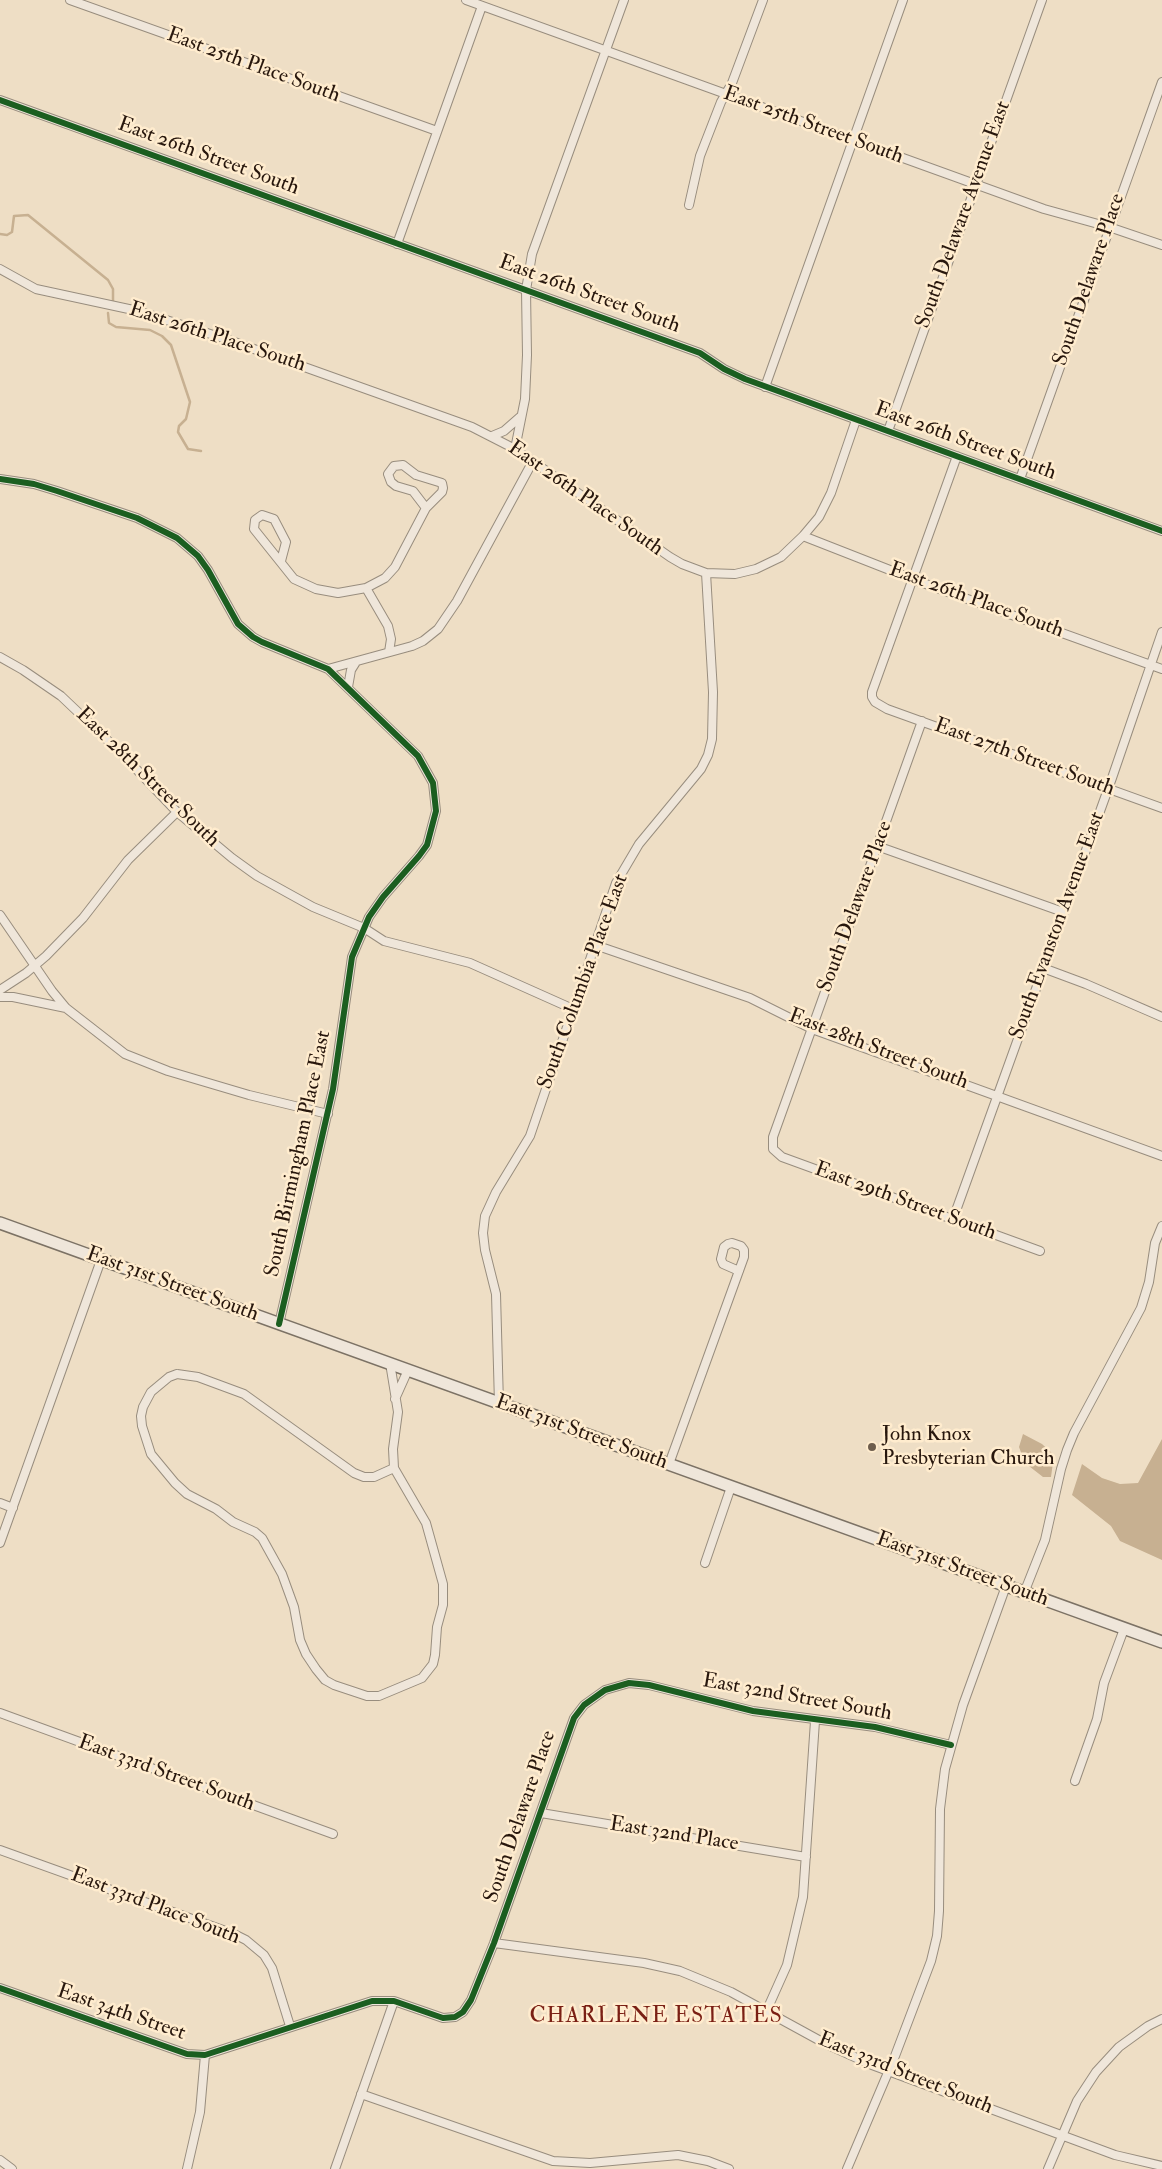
<!DOCTYPE html>
<style>
body{margin:0}
canvas{display:block;background:#eedec5}
</style>
<canvas width="1162" height="2169"></canvas>
<script>
const c = document.querySelector('canvas').getContext('2d');
c.lineJoin = 'round';
function fillPath(path, color) {
  c.fillStyle = color;
  c.fill(path, 'evenodd');
}
function toPath(rows) {
  const path = new Path2D();
  for (const r of rows) {
    path.moveTo(r[0], r[1]);
    for (let i = 2; i < r.length; i += 2) path.lineTo(r[i], r[i + 1]);
  }
  return path;
}
function strokePath(path, color, width, dash) {
  c.strokeStyle = color;
  c.lineWidth = width;
  c.lineCap = dash ? 'butt' : 'round';
  c.setLineDash(dash || []);
  c.stroke(path);
}
function label(font, color, halo, rows, align = 'center') {
  c.font = font + ' "IM FELL Double Pica",serif';
  c.lineWidth = 5;
  c.setLineDash([]);
  c.textBaseline = 'middle';
  c.strokeStyle = halo;
  c.fillStyle = color;
  for (const [text, x, y, turn = 0] of rows) {
    c.save();
    c.translate(x, y);
    c.rotate((+turn || 0) * Math.PI / 180);
    c.textAlign = isNaN(turn) ? turn : align;
    if (halo) c.strokeText(text, 0, 0);
    c.fillText(text, 0, 0);
    c.restore();
  }
}
const water = toPath([
 [1023,1434,1042,1444,1054,1455,1051,1477,1043,1477,1025,1463,1019,1447],
 [1162,1439,1162,1560,1120,1541,1111,1526,1072,1495,1082,1464,1102,1478,1120,1484,1138,1483]
]);
const stream = toPath([
 [0,234,7,235,12,232,14,216,28,215,108,280,113,289,113,302],
 [108,313,109,323,116,327,150,330,162,336,171,345,190,402,186,419,179,426,178,432,188,449,201,451]
]);
const minor = toPath([
 [70,0,437,131],
 [466,0,1044,209,1109,227,1162,245],
 [0,100,689,349,700,353,724,369,745,379,1162,531],
 [689,205,700,156,721,102,732,83,763,0],
 [397,244,482,6],
 [0,269,36,289,138,311,226,339,472,427,515,449,670,557,682,564,706,573,735,574,756,569,781,557,803,536,819,517,831,493,856,420],
 [765,387,903,0],
 [888,431,1042,0],
 [492,436,504,431,520,417],
 [515,449,525,399,527,355,526,290,532,254,624,0],
 [957,456,872,692,872,697,875,702,887,709,1162,808],
 [0,479,34,484,57,491,137,518,177,538,198,556,208,570,238,624,253,637,262,642,328,669,418,756,433,783,436,811,427,845,419,856,383,897,369,917,352,957,333,1089,279,1324],
 [1020,479,1162,82],
 [803,536,923,583,1162,669],
 [281,561,286,542,274,519,262,515,255,520,254,529,294,579,316,589,338,593,366,588,385,578,395,567,426,508,442,492,443,488,442,483,416,475,403,465,394,466,388,474,391,482,396,486,413,491,426,508],
 [366,588,388,626,391,639,389,652],
 [0,657,23,670,61,696,122,754,177,812,232,858,257,876,313,907,364,928,384,941,470,963,573,1009],
 [328,669,412,646,423,641,438,629,457,601,533,461],
 [348,687,351,670,356,662],
 [922,721,773,1137,773,1149,782,1157,1040,1251],
 [877,846,1063,912],
 [0,915,52,991,66,1008,125,1054,168,1071,249,1095,328,1114],
 [595,945,750,998,812,1029,1162,1156],
 [1043,968,1086,984,1162,1017],
 [0,990,26,973,46,956,83,918,128,860,177,812],
 [0,997,13,997,66,1008],
 [953,1219,1112,778,1162,632],
 [390,1363,398,1412,393,1449,394,1468],
 [177,1374,198,1377,244,1394,354,1473,364,1477,374,1477,394,1468,426,1523,443,1584,443,1605,437,1627,435,1655,433,1664,422,1678,379,1696,367,1696,334,1685,325,1680,316,1669,306,1654,300,1640,294,1607,282,1574,262,1538,255,1532,233,1522,216,1509,187,1494,175,1483,151,1454,142,1426,141,1416,143,1407,151,1392,169,1377,177,1374],
 [395,1399,408,1370],
 [499,1404,496,1294,485,1250,483,1233,485,1216,496,1192,530,1136,616,883,639,844,701,769,708,755,712,739,713,692,706,573],
 [669,1464,744,1257,744,1250,741,1246,732,1243,728,1244,724,1247,721,1259,723,1264,739,1271],
 [0,1503,13,1508],
 [0,1543,101,1260],
 [705,1563,731,1487],
 [1024,1593,1045,1540,1061,1469,1067,1450,1074,1433,1141,1308,1149,1282,1155,1243,1162,1226],
 [0,1713,333,1834],
 [1075,1781,1097,1719,1104,1683,1124,1629],
 [541,1813,806,1857],
 [0,1850,234,1934,246,1940,264,1955,272,1968,290,2026],
 [494,1943,644,1963,680,1971,731,1992,826,2044,872,2065,1115,2155,1162,2166],
 [0,1988,187,2054,205,2055,372,2001,394,2001,443,2018,455,2017,463,2012,471,2000,494,1943,574,1718,584,1705,605,1690,629,1683,649,1685,753,1711,875,1727,951,1745],
 [766,2012,787,1965,803,1897,815,1721],
 [361,2094,553,2161,590,2163,678,2155,708,2161,729,2169],
 [0,2160,12,2169],
 [187,2169,200,2112,205,2055],
 [335,2169,394,2001],
 [847,2169,895,2056,931,1961,937,1936,939,1911,940,1809,945,1769,963,1705,1006,1586],
 [1048,2169,1077,2101,1096,2072,1119,2047,1148,2026,1162,2019]
]);
const secondary = toPath([
 [0,1223,1162,1642]
]);
const cycleway = toPath([
 [0,100,689,349,700,353,724,369,745,379,1162,531],
 [0,479,34,484,57,491,137,518,177,538,198,556,208,570,238,624,253,637,262,642,328,669,418,756,433,783,436,811,427,845,419,856,383,897,369,917,352,957,333,1089,279,1324],
 [0,1988,187,2054,205,2055,372,2001,394,2001,443,2018,455,2017,463,2012,471,2000,494,1943,574,1718,584,1705,605,1690,629,1683,649,1685,753,1711,875,1727,951,1745]
]);
const markers = [
 [872,1447,5,"#6d5d4d"]
];
const streetNames = [
 ["East 25th Place South",253,66,20],
 ["East 25th Street South",813,126,20],
 ["East 26th Street South",208,157,20],
 ["South Delaware Avenue East",964,215,-70],
 ["South Delaware Place",1090,280,-71],
 ["East 26th Street South",589,295,20],
 ["East 26th Place South",217,338,18],
 ["East 26th Street South",965,442,20],
 ["East 26th Place South",585,499,35],
 ["East 26th Place South",976,601,20],
 ["East 27th Street South",1024,758,20],
 ["East 28th Street South",147,778,44],
 ["South Delaware Place",856,907,-70],
 ["South Evanston Avenue East",1058,926,-70],
 ["South Columbia Place East",584,982,-70],
 ["East 28th Street South",878,1050,21],
 ["South Birmingham Place East",299,1154,-78],
 ["East 29th Street South",905,1202,20],
 ["East 31st Street South",172,1285,20],
 ["East 31st Street South",581,1433,20],
 ["East 31st Street South",962,1570,20],
 ["East 32nd Street South",797,1698,10],
 ["East 33rd Street South",166,1774,20],
 ["South Delaware Place",521,1817,-71],
 ["East 32nd Place",674,1835,9],
 ["East 33rd Place South",155,1907,21],
 ["East 34th Street",121,2013,19],
 ["East 33rd Street South",905,2074,22]
];
const poiNames = [
 ["John Knox",882,1435],
 ["Presbyterian Church",882,1459]
];
const neighbourhoodNames = [
 ["CHARLENE ESTATES",656,2017]
];
fillPath(water, '#c7b091');
strokePath(stream, '#c7b091', 2.5);
strokePath(minor, '#988d7e', 10);
strokePath(secondary, '#7c7265', 14);
strokePath(minor, '#efe6da', 8);
strokePath(secondary, '#efe6da', 11);
strokePath(cycleway, '#1b5e20', 6);
for (const [x, y, r, color] of markers) {
  const dot = new Path2D();
  dot.arc(x, y, r, 0, 2 * Math.PI);
  c.fillStyle = color;
  c.fill(dot);
  strokePath(dot, '#ffecce', 2);
}
label('21px', '#28170d', '#ffecce', streetNames);
label('21px', '#28170d', '#ffecce', poiNames, 'left');
c.letterSpacing = '1px';
label('22px', '#7a1f14', '#ffecce', neighbourhoodNames);
c.letterSpacing = '0px';
</script>
